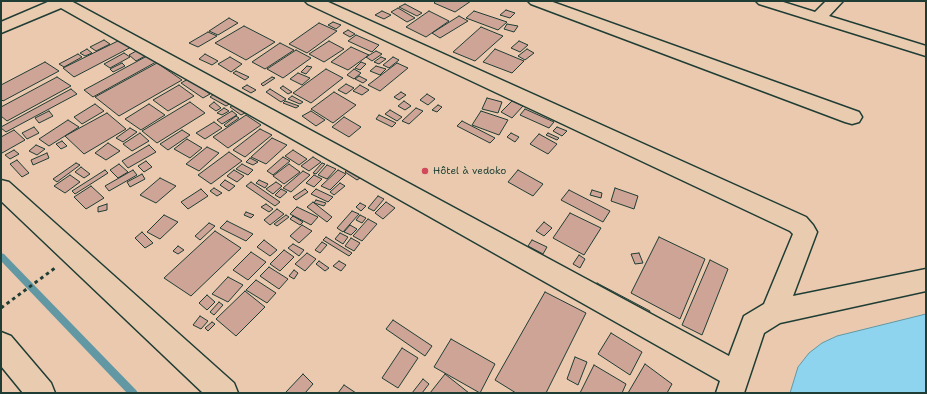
<!DOCTYPE html>
<meta charset="utf-8">
<style>
body{margin:0}
#map{position:relative;width:927px;height:394px;overflow:hidden;background:#ebc9af;font-family:"Shantell Sans",sans-serif}
canvas{display:block}
.frame{position:absolute;inset:0;border:2px solid #1f3d34;pointer-events:none}
</style>
<div id="map">
<canvas width="927" height="394"></canvas>
<div class="frame"></div>
</div>
<script>
const c = document.querySelector('canvas').getContext('2d');
c.lineJoin = 'round';
function fillPath(path, color) {
  c.fillStyle = color;
  c.fill(path, 'evenodd');
}
function toPath(rows) {
  const path = new Path2D();
  for (const r of rows) {
    path.moveTo(r[0], r[1]);
    for (let i = 2; i < r.length; i += 2) path.lineTo(r[i], r[i + 1]);
  }
  return path;
}
function strokePath(path, color, width, dash) {
  c.strokeStyle = color;
  c.lineWidth = width;
  c.lineCap = dash ? 'butt' : 'round';
  c.setLineDash(dash || []);
  c.stroke(path);
}
function label(font, color, halo, rows, align = 'center') {
  c.font = font + ' "Shantell Sans",sans-serif';
  c.lineWidth = 3;
  c.setLineDash([]);
  c.textBaseline = 'middle';
  c.strokeStyle = halo;
  c.fillStyle = color;
  for (const [text, x, y, turn = 0] of rows) {
    c.save();
    c.translate(x, y);
    c.rotate((+turn || 0) * Math.PI / 180);
    c.textAlign = isNaN(turn) ? turn : align;
    if (halo) c.strokeText(text, 0, 0);
    c.fillText(text, 0, 0);
    c.restore();
  }
}
const water = toPath([
 [926,314,926,393,790,393,798,367,809,353,822,343,837,336,926,314]
]);
const stream = toPath([
 [1,253,4,254,136,390,138,393,127,393,1,261,1,253]
]);
const building = toPath([
 [436,1,471,1,455,12,434,3,436,1],
 [405,4,422,13,417,16,399,7,405,4],
 [398,8,415,18,407,22,391,12,398,8],
 [506,10,515,13,510,18,500,15,506,10],
 [382,11,391,15,384,19,375,15,382,11],
 [429,11,449,21,426,37,406,27,429,11],
 [474,11,507,22,498,30,466,18,474,11],
 [459,16,468,21,440,38,432,33,459,16],
 [229,18,238,23,218,35,209,31,229,18],
 [333,22,341,25,336,29,328,25,333,22],
 [319,23,337,31,307,53,289,44,319,23],
 [507,24,518,26,514,32,504,29,507,24],
 [244,26,275,42,246,60,215,43,244,26],
 [481,27,503,36,475,61,453,52,481,27],
 [348,30,355,34,350,37,343,33,348,30],
 [208,32,217,36,198,47,189,43,208,32],
 [356,35,379,45,372,52,348,41,356,35],
 [126,37,137,44,74,77,63,68,126,37],
 [104,40,110,44,96,51,90,47,104,40],
 [329,41,344,49,324,62,309,54,329,41],
 [519,41,528,45,520,52,511,48,519,41],
 [280,43,294,50,265,69,252,62,280,43],
 [351,47,369,55,348,70,331,62,351,47],
 [87,49,92,53,85,56,80,53,87,49],
 [495,49,524,61,512,73,483,62,495,49],
 [527,49,534,53,525,60,518,56,527,49],
 [138,50,145,56,136,61,129,55,138,50],
 [296,50,311,58,283,78,267,69,296,50],
 [376,51,382,54,372,61,366,57,376,51],
 [124,53,130,57,110,68,104,64,124,53],
 [78,54,82,57,64,67,59,64,78,54],
 [205,54,218,61,212,65,199,59,205,54],
 [147,56,156,62,93,97,84,90,147,56],
 [230,57,242,64,231,72,218,64,230,57],
 [381,57,386,59,379,64,374,62,381,57],
 [393,57,399,60,389,68,383,65,393,57],
 [45,62,59,71,3,101,1,99,1,85,45,62],
 [361,62,366,64,360,70,355,68,361,62],
 [122,63,125,66,113,72,110,69,122,63],
 [157,63,182,80,119,116,95,97,157,63],
 [397,63,408,68,380,91,368,85,397,63],
 [307,66,312,67,306,74,301,72,307,66],
 [376,66,386,69,380,75,370,71,376,66],
 [326,69,343,78,311,103,293,93,326,69],
 [354,69,361,73,354,79,347,75,354,69],
 [236,71,249,77,245,80,233,73,236,71],
 [298,73,310,78,302,85,290,79,298,73],
 [359,76,367,80,363,83,355,79,359,76],
 [57,77,71,86,7,121,1,116,1,107,57,77],
 [272,77,275,78,263,86,261,84,272,77],
 [188,79,210,94,203,98,181,83,188,79],
 [346,84,354,88,346,94,338,90,346,84],
 [179,85,194,96,168,111,153,100,179,85],
 [247,85,256,90,251,93,242,88,247,85],
 [360,85,369,90,362,95,353,91,360,85],
 [283,86,292,92,288,94,280,88,283,86],
 [71,89,77,94,6,132,1,128,1,127,71,89],
 [270,89,286,99,281,102,266,92,270,89],
 [334,92,356,105,333,123,311,109,334,92],
 [401,92,406,95,399,100,394,97,401,92],
 [214,94,231,103,226,106,210,97,214,94],
 [427,94,435,99,428,105,420,100,427,94],
 [292,96,303,102,300,104,288,99,292,96],
 [487,98,502,102,498,113,482,109,487,98],
 [285,101,299,106,296,108,283,103,285,101],
 [404,101,411,106,405,110,398,106,404,101],
 [512,101,523,106,512,118,501,112,512,101],
 [190,102,205,113,157,143,142,131,190,102],
 [214,102,221,108,216,111,209,106,214,102],
 [95,104,104,111,82,124,74,117,95,104],
 [149,104,165,115,141,130,125,119,149,104],
 [233,105,245,113,241,115,230,107,233,105],
 [438,105,442,107,437,112,432,110,438,105],
 [224,108,229,111,222,115,217,113,224,108],
 [416,108,423,111,409,124,402,121,416,108],
 [525,109,554,122,549,128,520,115,525,109],
 [390,110,402,117,397,121,385,114,390,110],
 [49,111,53,116,39,123,35,118,49,111],
 [232,111,237,115,222,124,217,120,232,111],
 [311,111,325,120,316,126,302,116,311,111],
 [481,111,508,120,499,135,472,125,481,111],
 [107,113,126,129,84,154,65,136,107,113],
 [246,115,261,125,228,148,213,137,246,115],
 [379,115,396,123,392,127,376,119,379,115],
 [236,116,239,118,226,127,224,125,236,116],
 [344,117,361,127,349,137,332,127,344,117],
 [68,120,79,127,49,146,39,139,68,120],
 [462,121,495,138,490,143,457,126,462,121],
 [214,122,222,128,205,139,196,133,214,122],
 [34,127,39,133,27,139,22,133,34,127],
 [557,127,567,131,562,136,553,131,557,127],
 [130,128,137,132,123,142,116,138,130,128],
 [260,129,272,135,245,157,233,150,260,129],
 [14,130,25,140,2,153,1,151,1,137,14,130],
 [182,130,190,135,168,150,160,144,182,130],
 [140,133,149,141,132,151,123,144,140,133],
 [511,133,519,137,515,142,507,137,511,133],
 [548,133,559,138,557,140,546,135,548,133],
 [539,134,557,144,548,154,530,144,539,134],
 [272,138,287,145,266,164,251,157,272,138],
 [187,139,202,148,190,158,174,149,187,139],
 [62,141,67,146,61,149,56,144,62,141],
 [108,143,120,151,106,160,95,153,108,143],
 [36,145,45,149,37,155,29,151,36,145],
 [149,145,156,152,128,168,122,161,149,145],
 [207,147,219,153,199,171,186,164,207,147],
 [14,150,19,154,10,159,5,155,14,150],
 [293,150,307,159,299,165,285,156,293,150],
 [229,152,242,161,211,184,198,175,229,152],
 [47,153,49,158,33,165,31,160,47,153],
 [283,157,290,161,273,175,267,171,283,157],
 [313,157,321,162,309,171,301,166,313,157],
 [250,158,258,162,253,165,246,162,250,158],
 [17,160,29,173,22,177,10,164,17,160],
 [146,161,152,167,144,172,138,166,146,161],
 [76,163,80,165,57,182,53,179,76,163],
 [322,163,325,164,316,174,313,173,322,163],
 [119,164,128,172,118,178,110,170,119,164],
 [242,164,253,170,248,175,236,169,242,164],
 [289,164,300,172,284,184,273,176,289,164],
 [327,165,336,169,327,179,318,175,327,165],
 [81,167,90,174,84,178,75,172,81,167],
 [348,169,360,178,357,180,345,172,348,169],
 [105,170,108,173,75,194,72,191,105,170],
 [133,170,137,175,109,191,105,186,133,170],
 [234,170,244,176,237,182,227,176,234,170],
 [338,170,346,174,330,190,321,186,338,170],
 [518,170,543,184,533,196,508,182,518,170],
 [303,171,310,175,291,192,283,188,303,171],
 [142,174,145,179,130,187,127,182,142,174],
 [70,175,80,182,65,193,54,186,70,175],
 [314,175,322,179,314,187,306,183,314,175],
 [160,178,176,186,156,203,140,195,160,178],
 [225,180,235,186,229,191,220,185,225,180],
 [259,180,268,184,265,188,256,183,259,180],
 [251,182,280,202,275,206,246,186,251,182],
 [276,182,282,186,273,194,266,189,276,182],
 [340,183,345,186,334,195,330,192,340,183],
 [91,186,104,198,86,209,74,197,91,186],
 [214,188,222,193,217,196,210,191,214,188],
 [615,188,638,196,634,209,611,201,615,188],
 [201,189,208,196,188,209,181,202,201,189],
 [281,189,287,192,280,198,275,195,281,189],
 [305,189,308,192,296,200,293,197,305,189],
 [316,189,333,197,328,202,311,194,316,189],
 [569,190,610,211,603,222,561,200,569,190],
 [592,190,602,193,601,198,590,195,592,190],
 [378,196,384,199,374,211,368,208,378,196],
 [316,200,326,203,324,206,314,203,316,200],
 [313,202,332,217,327,222,307,207,313,202],
 [386,202,395,208,383,219,375,213,386,202],
 [360,203,366,206,361,211,356,207,360,203],
 [107,204,107,210,98,212,98,207,107,204],
 [266,204,273,209,269,212,261,207,266,204],
 [297,207,318,217,311,225,290,214,297,207],
 [277,209,284,214,270,225,264,220,277,209],
 [352,211,359,214,343,232,337,228,352,211],
 [246,212,254,215,251,218,244,215,246,212],
 [570,213,601,228,584,255,553,238,570,213],
 [164,215,178,222,160,239,147,232,164,215],
 [286,215,289,217,277,226,274,224,286,215],
 [360,215,366,218,362,223,356,220,360,215],
 [293,216,303,222,300,225,290,219,293,216],
 [368,219,377,224,362,241,353,236,368,219],
 [227,221,253,234,246,241,220,228,227,221],
 [544,222,552,228,544,236,536,231,544,222],
 [209,223,215,226,200,240,195,236,209,223],
 [302,225,312,231,299,243,290,236,302,225],
 [350,225,357,229,351,235,344,232,350,225],
 [215,231,241,248,191,296,164,278,215,231],
 [142,232,153,243,145,248,135,238,142,232],
 [340,233,348,237,343,244,335,239,340,233],
 [326,237,352,253,349,256,323,240,326,237],
 [659,237,705,259,680,319,631,293,659,237],
 [351,238,360,243,354,251,345,246,351,238],
 [264,240,277,250,270,256,257,247,264,240],
 [532,240,547,247,543,254,528,246,532,240],
 [322,242,327,245,320,253,315,250,322,242],
 [293,244,304,250,299,256,288,248,293,244],
 [178,246,184,250,178,254,173,251,178,246],
 [284,250,294,257,280,271,270,264,284,250],
 [251,252,266,262,248,280,233,270,251,252],
 [307,253,316,259,305,271,295,264,307,253],
 [639,253,643,263,635,264,631,254,639,253],
 [579,255,585,259,580,268,573,264,579,255],
 [710,260,728,269,702,335,682,325,710,260],
 [319,261,329,268,325,271,316,264,319,261],
 [339,261,346,265,341,271,333,266,339,261],
 [269,267,288,279,279,289,260,276,269,267],
 [294,270,298,273,294,279,289,276,294,270],
 [228,277,243,285,228,302,212,294,228,277],
 [256,280,276,293,267,303,246,290,256,280],
 [597,283,650,311,648,317,594,287,597,283],
 [245,291,265,307,236,336,216,319,245,291],
 [545,292,586,313,546,393,516,393,495,380,545,292],
 [207,295,215,302,207,310,199,303,207,295],
 [219,302,223,305,214,315,210,312,219,302],
 [200,316,208,321,201,329,193,325,200,316],
 [393,320,432,346,425,356,386,329,393,320],
 [212,322,215,324,208,331,205,328,212,322],
 [611,333,642,352,630,375,598,354,611,333],
 [451,339,495,364,480,393,434,367,451,339],
 [402,348,418,358,398,388,382,378,402,348],
 [575,357,587,362,578,385,567,379,575,357],
 [645,364,672,384,667,393,628,393,645,364],
 [594,365,626,384,622,393,580,393,594,365],
 [303,374,313,384,305,393,287,393,286,392,303,374],
 [445,374,469,393,430,393,445,374],
 [423,379,429,384,422,393,412,393,423,379],
 [344,385,356,393,338,393,344,385]
]);
const path = toPath([
 [1,308,55,268]
]);
const minor = toPath([
 [50,1,71,1,729,356,744,316,764,304,793,234,790,231,308,4,305,1,326,1,806,217,813,225,817,232,793,296,926,269,926,291,780,323,764,333,744,393,716,393,720,381,61,8,1,33,1,22,50,1],
 [528,1,550,1,859,112,862,117,859,122,852,124,845,122,531,4,528,1],
 [756,1,780,1,815,12,826,1,843,1,829,16,926,46,926,56,759,4,756,1],
 [1,180,9,182,234,383,238,393,203,393,1,201,1,180],
 [1,332,11,336,51,383,55,393,23,393,1,366,1,332]
]);
const markers = [
 [425,171,4,"#d1495b"]
];
const poiNames = [
 ["Hôtel à vedoko",433,171]
];
fillPath(water, '#8ed4ef');
strokePath(water, '#6298a4', 1);
fillPath(stream, '#6298a4');
fillPath(building, '#cea497');
strokePath(building, '#1f3d34', 1);
strokePath(minor, '#1f3d34', 3);
strokePath(path, '#1f3d34', 3, [3.5, 3.5]);
fillPath(minor, '#e9ccb0');
for (const [x, y, r, color] of markers) {
  const dot = new Path2D();
  dot.arc(x, y, r, 0, 2 * Math.PI);
  c.fillStyle = color;
  c.fill(dot);
  strokePath(dot, '#e9ccb0', 1.5);
}
label('10px', '#1f3d34', '#e9ccb0', poiNames, 'left');
</script>
